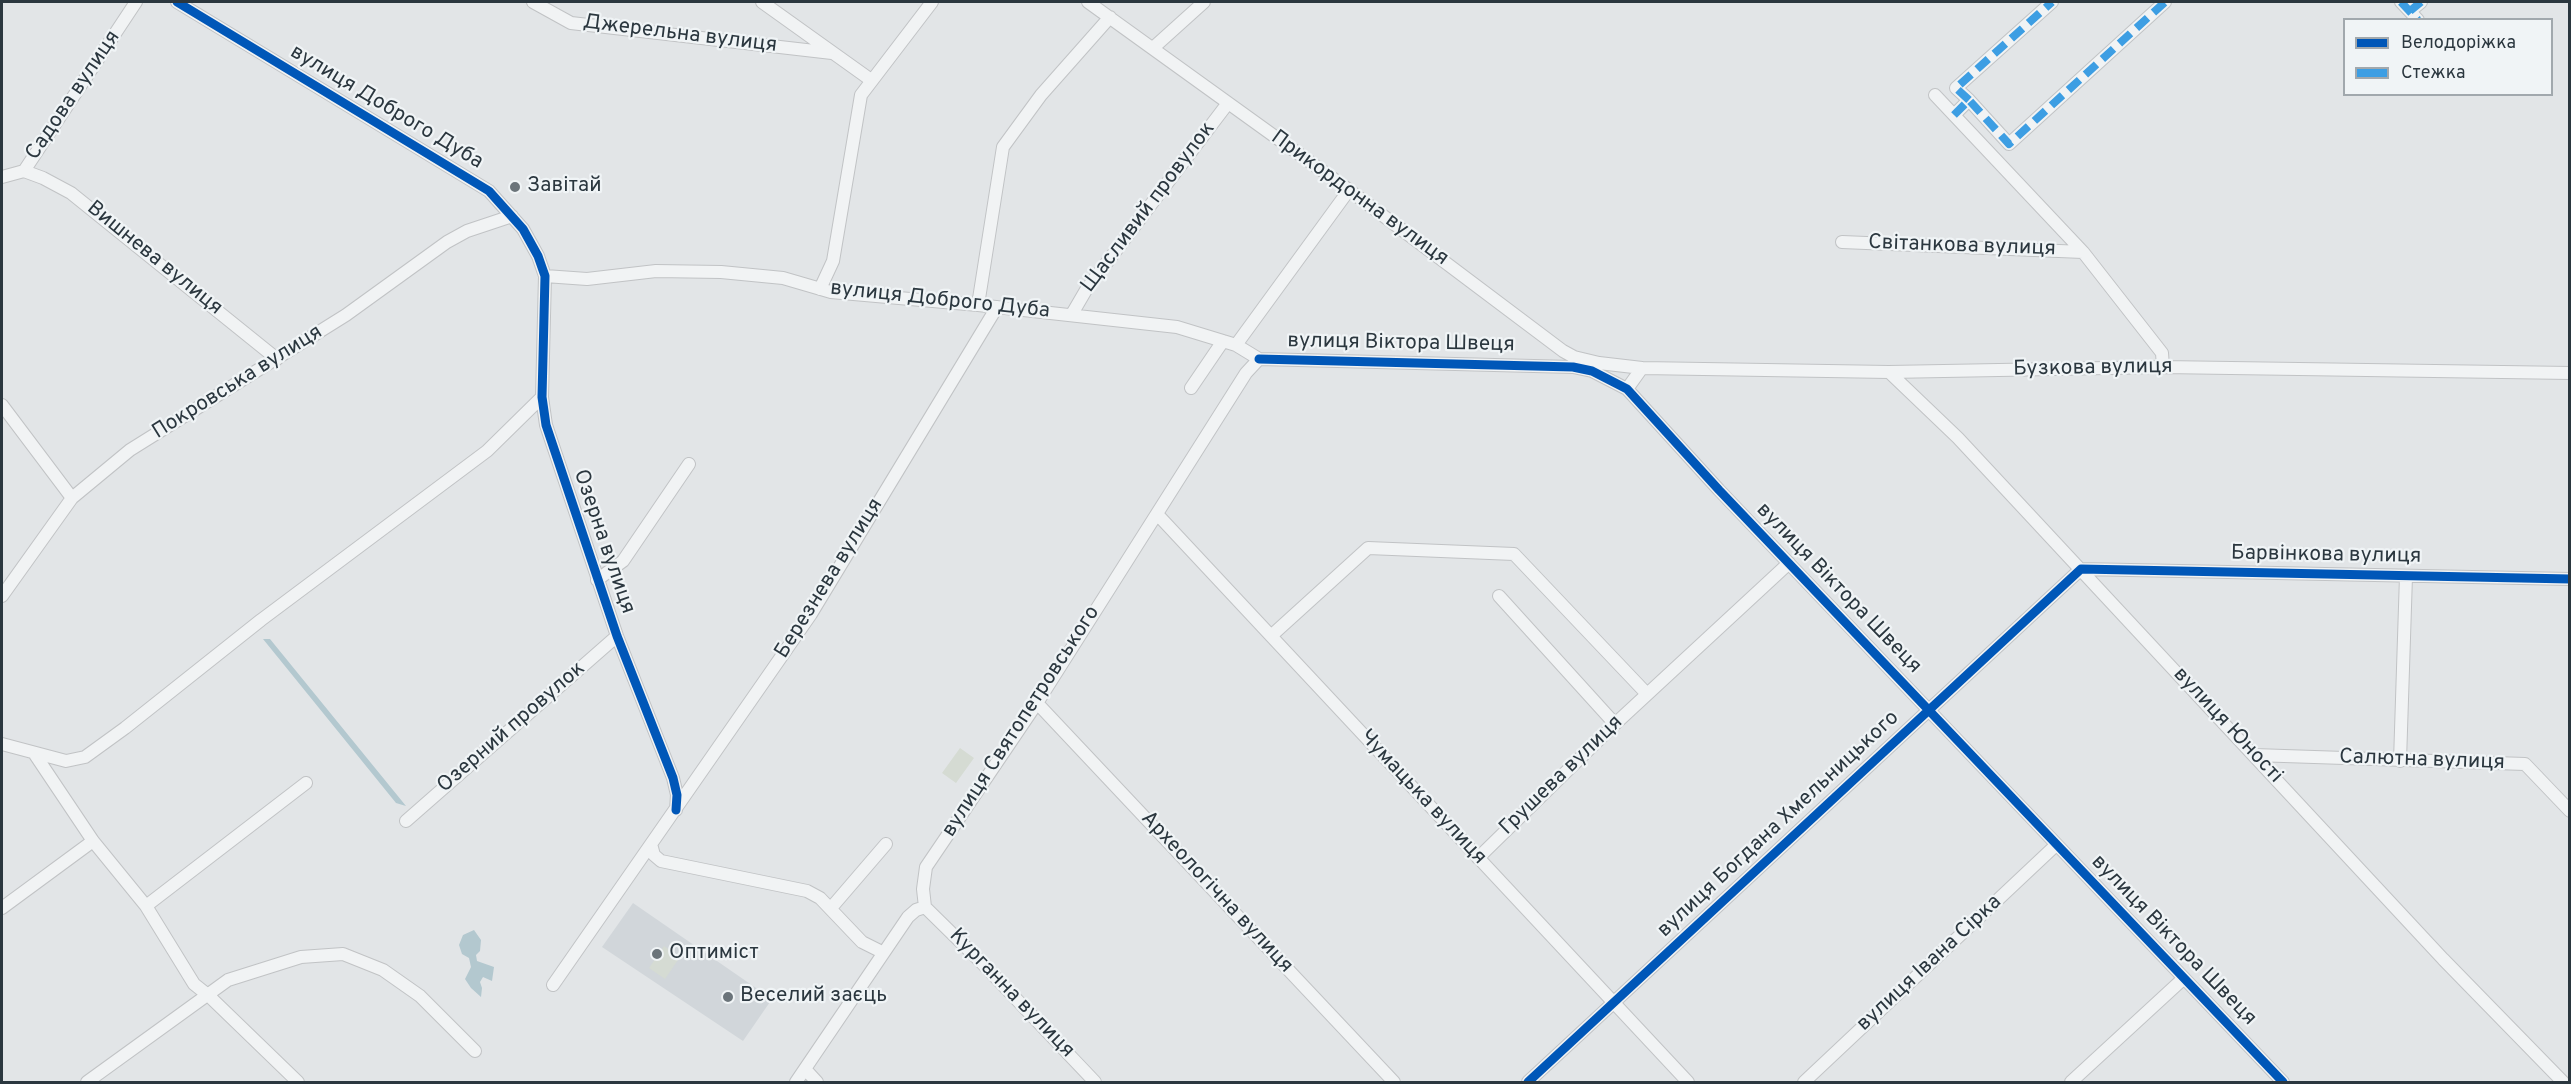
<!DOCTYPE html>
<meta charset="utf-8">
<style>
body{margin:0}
#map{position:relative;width:2571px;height:1084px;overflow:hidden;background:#e2e5e7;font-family:Overpass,sans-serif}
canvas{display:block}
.frame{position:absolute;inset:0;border:3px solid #2b373f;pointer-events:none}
.legend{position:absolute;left:2343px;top:18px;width:210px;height:78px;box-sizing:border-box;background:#f0f4f6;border:2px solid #a1a8ad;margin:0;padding:8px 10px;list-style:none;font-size:18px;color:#2b373f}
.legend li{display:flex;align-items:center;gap:12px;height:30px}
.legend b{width:30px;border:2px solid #a1a8ad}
</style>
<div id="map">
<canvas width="2571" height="1084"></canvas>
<div class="frame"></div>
<ul class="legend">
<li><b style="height:8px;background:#0057b8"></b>Велодоріжка</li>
<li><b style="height:8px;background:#3d9ee3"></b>Стежка</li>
</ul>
</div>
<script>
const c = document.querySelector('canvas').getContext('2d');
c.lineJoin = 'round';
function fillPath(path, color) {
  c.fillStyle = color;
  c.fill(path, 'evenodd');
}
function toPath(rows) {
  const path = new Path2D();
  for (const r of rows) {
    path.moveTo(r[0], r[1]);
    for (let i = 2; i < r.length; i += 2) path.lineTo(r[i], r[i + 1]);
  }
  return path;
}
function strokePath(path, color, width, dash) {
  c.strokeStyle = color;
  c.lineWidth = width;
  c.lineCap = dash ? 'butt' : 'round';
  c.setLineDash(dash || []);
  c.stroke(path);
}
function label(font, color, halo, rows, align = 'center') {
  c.font = font + ' Overpass,sans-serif';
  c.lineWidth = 4.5;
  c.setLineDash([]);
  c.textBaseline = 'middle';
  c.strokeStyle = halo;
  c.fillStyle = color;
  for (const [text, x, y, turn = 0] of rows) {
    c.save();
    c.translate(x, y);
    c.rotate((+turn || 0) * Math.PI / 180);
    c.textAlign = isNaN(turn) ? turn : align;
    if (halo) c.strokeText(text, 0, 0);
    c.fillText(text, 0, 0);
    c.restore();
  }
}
const built = toPath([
 [633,903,772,999,743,1041,602,947]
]);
const green = toPath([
 [960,748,974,758,956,783,942,773],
 [664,946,680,957,665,979,649,968]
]);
const water = toPath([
 [263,639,270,639,406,806,396,803],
 [474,930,481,940,480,951,476,955,477,961,494,967,492,981,483,977,480,982,482,988,481,997,471,988,465,979,471,967,469,958,462,954,459,945,463,935]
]);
const street = toPath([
 [177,2,489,191,523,229,538,256,545,276,542,397,546,425,617,636,673,778,677,795,676,810],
 [533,2,571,23,832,53],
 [762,2,871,80],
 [1088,2,1349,190,1563,351,1574,357,1599,363,1642,368],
 [2401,2,2418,20],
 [2410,11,2421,2],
 [1153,48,1204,2],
 [1935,95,2083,252,2162,353,2163,367],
 [1969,100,1956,88,2052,2],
 [1954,115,1969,100,2009,144,2165,2],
 [24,171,43,178,71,193,277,359],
 [2,177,24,171,136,2],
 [1842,242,2083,252],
 [545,276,587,279,656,271,721,272,783,278,831,292,978,305,1177,327,1236,345,1259,359],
 [820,289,833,261,861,95,932,2],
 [978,305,1003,147,1041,95,1110,17],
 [1072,314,1086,290,1228,103],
 [1236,345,1349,190],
 [1259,359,1573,367,1592,371,1627,389,1719,490,2283,1082],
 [1889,372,1958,438,2443,959,2563,1082],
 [1191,388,1223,341],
 [1627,389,1642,368,1889,372,2163,367,2570,373],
 [2,405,72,498],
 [1157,514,1688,1082],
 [597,580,623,561,689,464],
 [2,596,72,498,130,450,346,315,447,242,467,231,512,216],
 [1499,596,1615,724],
 [1271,636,1368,548,1514,554,1647,694],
 [1037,703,1394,1082],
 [2,744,66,761,85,757,125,728,261,620,487,451,542,397],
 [34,753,93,841,146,906,194,984,209,996,298,1082],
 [2254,755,2525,764,2570,811],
 [2400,761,2406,576],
 [406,821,617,636],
 [651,844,654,855,661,861,807,891,820,898,862,942,882,952],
 [1478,858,1615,724,1789,563],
 [146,906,306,783],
 [925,907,982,963,1095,1082],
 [2,908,93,841],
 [831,908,886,844],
 [553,985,811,614,997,307],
 [805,1069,817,1082],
 [87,1082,228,980,301,957,343,954,383,970,420,996,475,1051],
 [796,1082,908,917,916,910,925,907,923,889,926,867,1037,703,1246,373,1259,359],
 [1528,1082,2081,569,2570,579],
 [1804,1082,2056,845],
 [2071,1082,2184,978]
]);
const quiet = toPath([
 [2401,2,2418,20],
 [2410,11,2421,2],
 [1969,100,1956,88,2052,2],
 [1954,115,1969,100,2009,144,2165,2]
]);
const cycleway = toPath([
 [177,2,489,191,523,229,538,256,545,276,542,397,546,425,617,636,673,778,677,795,676,810],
 [1259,359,1573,367,1592,371,1627,389,1719,490,2283,1082],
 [1528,1082,2081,569,2570,579]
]);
const markers = [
 [515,187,6,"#6b747a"],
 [657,954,6,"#6b747a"],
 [728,997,6,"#6b747a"]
];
const streetNames = [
 ["Джерельна вулиця",680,35,7],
 ["Садова вулиця",74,96,-56],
 ["вулиця Доброго Дуба",386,108,31],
 ["Прикордонна вулиця",1359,199,36],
 ["Щасливий провулок",1149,208,-53],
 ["Світанкова вулиця",1962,247,2],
 ["Вишнева вулиця",154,259,39],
 ["вулиця Доброго Дуба",940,301,6],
 ["вулиця Віктора Швеця",1401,344,1],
 ["Бузкова вулиця",2093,369,-1],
 ["Покровська вулиця",238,383,-32],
 ["Озерна вулиця",603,542,71],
 ["Барвінкова вулиця",2326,556,1],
 ["Березнева вулиця",830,579,-58],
 ["вулиця Віктора Швеця",1838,589,46],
 ["вулиця Святопетровського",1022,722,-57],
 ["вулиця Юності",2227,726,47],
 ["Озерний провулок",512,728,-41],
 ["Салютна вулиця",2422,761,2],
 ["Грушева вулиця",1562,776,-44],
 ["Чумацька вулиця",1422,798,47],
 ["вулиця Богдана Хмельницького",1779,825,-43],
 ["Археологічна вулиця",1216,893,47],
 ["вулиця Віктора Швеця",2173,941,46],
 ["вулиця Івана Сірка",1930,964,-43],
 ["Курганна вулиця",1011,994,46]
];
const poiNames = [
 ["Завітай",527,187],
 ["Оптиміст",669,954],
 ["Веселий заєць",740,997]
];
fillPath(built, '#d1d6da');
fillPath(green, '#d5dbd3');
fillPath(water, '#b3c8cf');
strokePath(street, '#c1c3c5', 14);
strokePath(street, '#f1f3f4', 12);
strokePath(quiet, '#3d9ee3', 8, [15, 8]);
strokePath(cycleway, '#0057b8', 9);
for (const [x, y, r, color] of markers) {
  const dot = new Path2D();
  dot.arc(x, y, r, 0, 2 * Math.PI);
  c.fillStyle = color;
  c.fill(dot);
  strokePath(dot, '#f0f4f6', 2);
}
label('21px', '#2b373f', '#f0f4f6', streetNames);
label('21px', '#2b373f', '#f0f4f6', poiNames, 'left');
</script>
